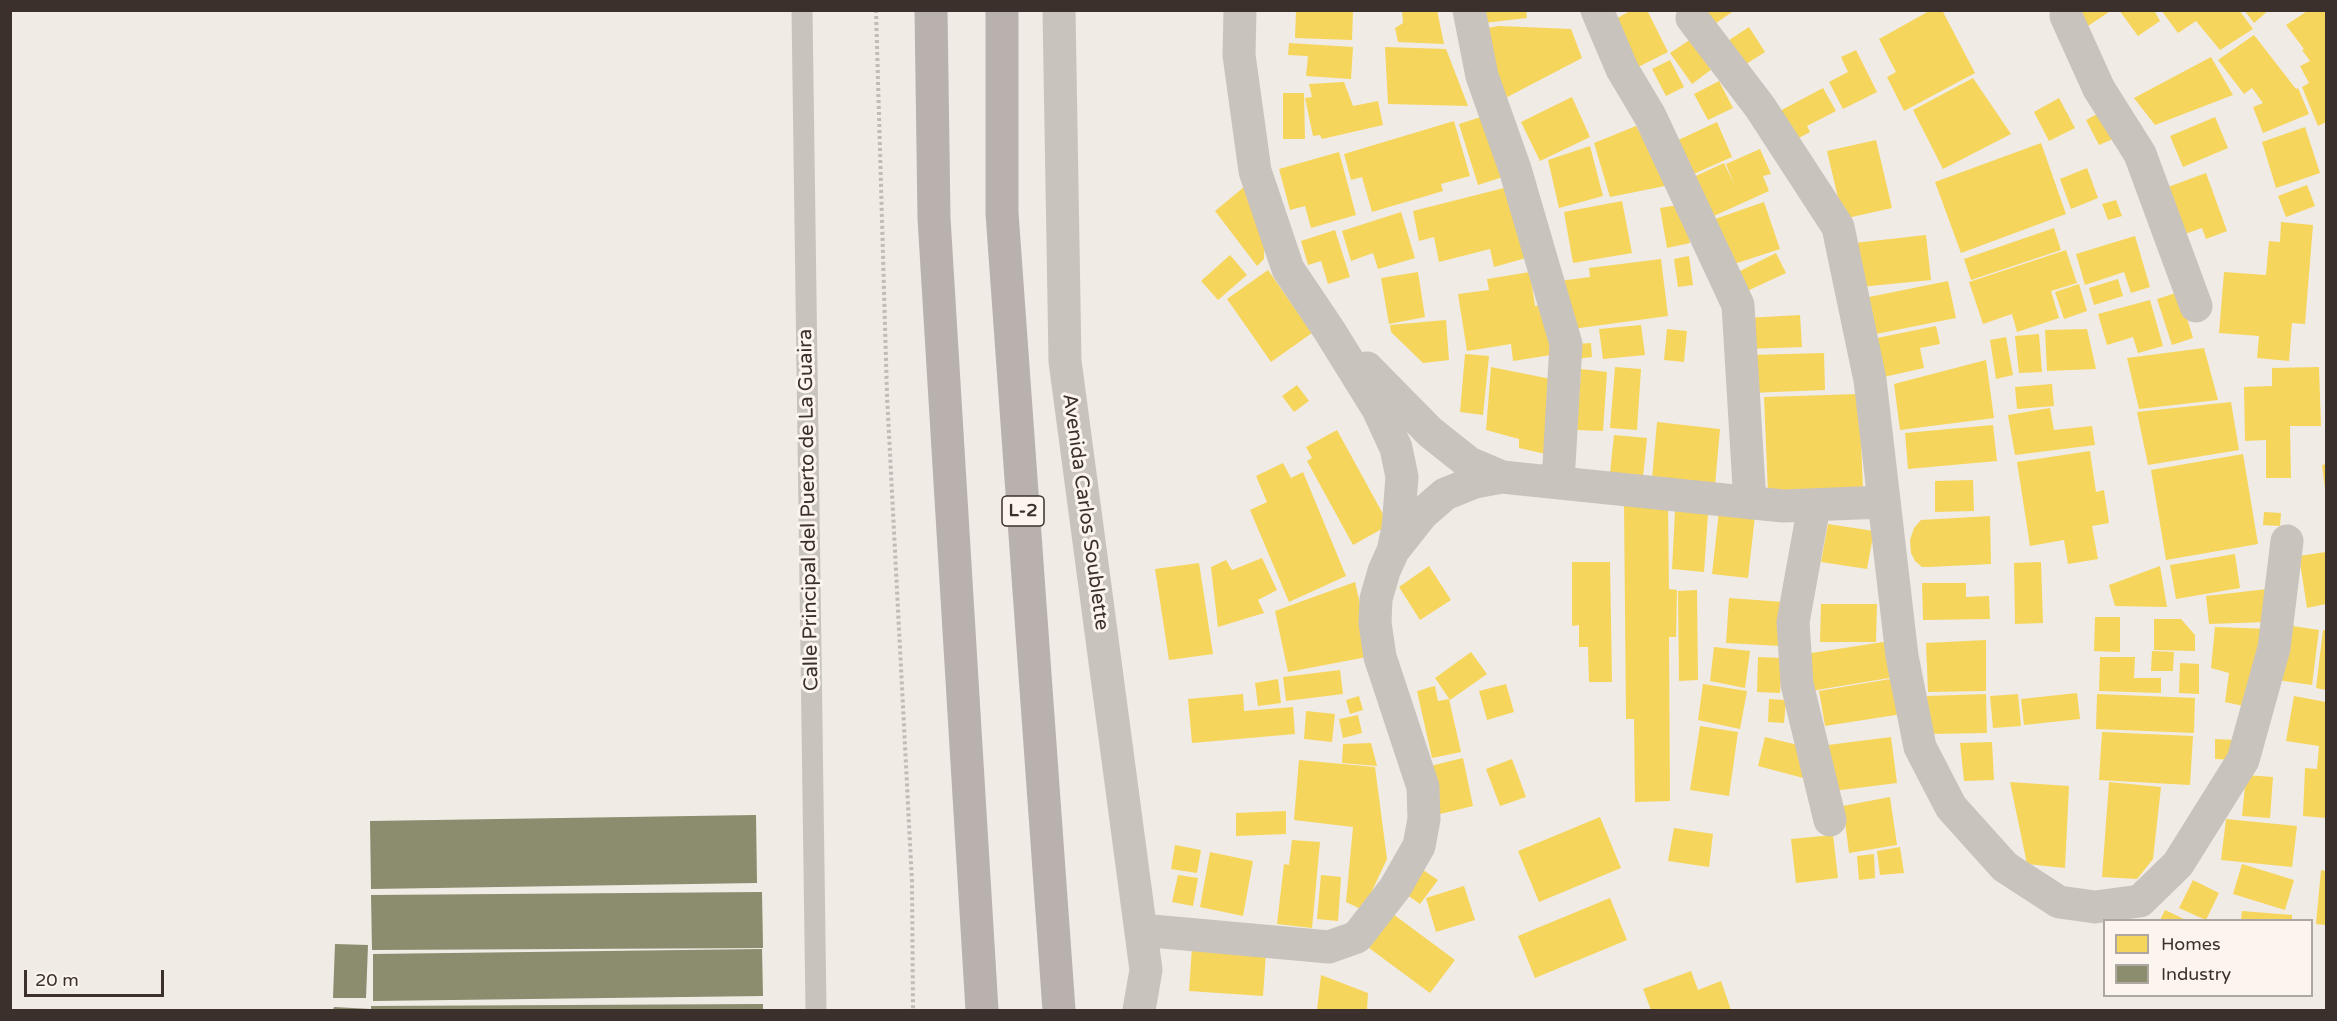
<!DOCTYPE html>
<style>
body{margin:0}
#map{position:relative;width:2337px;height:1021px;overflow:hidden;background:#f0ebe5;font-family:"Varela Round",sans-serif}
canvas{display:block}
.frame{position:absolute;inset:0;border:12px solid #3b302b;pointer-events:none}
.legend{position:absolute;left:2103px;top:919px;width:210px;height:78px;box-sizing:border-box;background:#fbf5ee;border:2px solid #aea6a0;margin:0;padding:8px 10px;list-style:none;font-size:18px;color:#3b302b}
.legend li{display:flex;align-items:center;gap:12px;height:30px}
.legend b{width:30px;border:2px solid #aea6a0}
.scale{position:absolute;left:24px;top:970px;width:140px;height:27px;box-sizing:border-box;border:3px solid #3b302b;border-top:0;padding-left:8px;font-size:18px;line-height:21px;white-space:nowrap;color:#3b302b;-webkit-text-stroke:4px #fbf5ee;paint-order:stroke}
</style>
<div id="map">
<canvas width="2337" height="1021"></canvas>
<div class="frame"></div>
<ul class="legend">
<li><b style="height:16px;background:#f6d55c"></b>Homes</li>
<li><b style="height:16px;background:#8c8c6e"></b>Industry</li>
</ul>
<div class="scale">20 m</div>
</div>
<script>
const c = document.querySelector('canvas').getContext('2d');
c.lineJoin = 'round';
function fillPath(path, color) {
  c.fillStyle = color;
  c.fill(path, 'evenodd');
}
function toPath(rows) {
  const path = new Path2D();
  for (const r of rows) {
    path.moveTo(r[0], r[1]);
    for (let i = 2; i < r.length; i += 2) path.lineTo(r[i], r[i + 1]);
  }
  return path;
}
function strokePath(path, color, width, dash) {
  c.strokeStyle = color;
  c.lineWidth = width;
  c.lineCap = dash ? 'butt' : 'round';
  c.setLineDash(dash || []);
  c.stroke(path);
}
function label(font, color, halo, rows, align = 'center') {
  c.font = font + ' "Varela Round",sans-serif';
  c.lineWidth = 6;
  c.setLineDash([]);
  c.textBaseline = 'middle';
  c.strokeStyle = halo;
  c.fillStyle = color;
  for (const [text, x, y, turn = 0] of rows) {
    c.save();
    c.translate(x, y);
    c.rotate((+turn || 0) * Math.PI / 180);
    c.textAlign = isNaN(turn) ? turn : align;
    if (halo) c.strokeText(text, 0, 0);
    c.fillText(text, 0, 0);
    c.restore();
  }
}
const homes = toPath([
 [1296,10,1353,10,1352,40,1295,38],
 [1402,10,1437,10,1444,44,1398,42,1395,28,1403,23],
 [1473,10,1526,10,1527,18,1475,24],
 [1632,10,1647,10,1668,52,1636,68,1612,21],
 [1693,10,1735,10,1706,30],
 [1931,10,1942,10,1975,73,1904,111,1887,77,1896,72,1879,39],
 [2070,10,2112,10,2082,30],
 [2119,10,2154,10,2160,21,2138,36],
 [2161,10,2239,10,2253,29,2220,50,2196,21,2178,33],
 [2244,10,2269,10,2254,23],
 [2309,10,2326,10,2326,122,2318,126,2302,87,2309,83,2300,66,2310,61,2302,50,2304,49,2286,25],
 [1499,26,1571,29,1582,58,1494,104,1463,32],
 [1749,27,1765,52,1735,71,1720,46],
 [2254,35,2296,89,2298,88,2309,114,2263,133,2253,107,2263,103,2252,88,2244,94,2218,60],
 [1691,39,1712,69,1692,84,1670,53],
 [1289,43,1353,47,1351,79,1306,76,1308,56,1288,55],
 [1385,47,1446,49,1468,106,1388,104],
 [1856,50,1877,92,1843,109,1829,82,1848,72,1841,57],
 [2211,57,2233,95,2155,125,2134,98],
 [1670,60,1684,87,1666,96,1652,69],
 [1973,78,2011,134,1943,169,1913,110],
 [1719,81,1733,108,1708,120,1694,94],
 [1344,82,1353,106,1378,101,1383,125,1322,139,1320,135,1313,136,1305,98,1312,97,1309,84],
 [1823,88,1836,111,1807,126,1810,132,1793,141,1778,112],
 [1283,93,1304,93,1305,139,1283,139],
 [1572,97,1590,137,1540,161,1521,122],
 [2059,98,2075,128,2049,141,2034,112],
 [2099,113,2113,139,2099,145,2086,120],
 [1484,116,1503,177,1478,185,1459,124],
 [2215,117,2228,148,2183,167,2170,136],
 [1454,121,1470,176,1441,184,1443,191,1372,212,1362,177,1351,180,1344,154],
 [1717,122,1732,157,1689,176,1674,142],
 [1636,126,1670,185,1610,197,1594,143],
 [2305,127,2320,173,2276,188,2262,142],
 [1876,140,1892,208,1843,219,1827,151],
 [2041,143,2066,214,1961,253,1935,182],
 [1590,146,1603,196,1559,208,1548,160],
 [1760,149,1771,174,1763,176,1769,191,1705,220,1687,180,1724,163,1734,184,1726,164],
 [1339,152,1356,215,1311,228,1305,206,1290,210,1279,169],
 [2087,168,2098,198,2071,209,2060,179],
 [2206,173,2227,231,2206,239,2202,228,2185,234,2168,187],
 [2307,185,2315,206,2286,217,2278,196],
 [1244,187,1265,217,1264,259,1257,266,1215,211],
 [1508,187,1526,258,1494,267,1490,249,1439,262,1434,237,1419,241,1413,211],
 [2116,200,2122,216,2108,220,2102,204],
 [1622,201,1632,253,1573,263,1564,212],
 [1764,202,1780,249,1731,265,1715,219],
 [1684,204,1690,243,1667,248,1660,208],
 [1401,212,1415,258,1378,269,1373,253,1351,261,1342,231],
 [2281,222,2313,225,2305,324,2292,323,2289,361,2257,358,2259,336,2219,333,2224,272,2266,275,2269,241,2280,242],
 [2054,228,2061,250,1971,280,1964,259],
 [1335,230,1350,277,1328,284,1321,261,1308,265,1301,241],
 [1926,235,1931,280,1860,287,1854,243],
 [2135,236,2150,287,2131,293,2124,272,2085,285,2076,254],
 [2066,250,2077,283,2051,291,2059,318,2017,332,2012,314,1983,324,1969,282],
 [1776,253,1786,273,1745,292,1736,273],
 [1230,255,1247,275,1218,300,1201,281],
 [1689,256,1693,285,1678,287,1674,259],
 [1661,259,1668,316,1565,330,1559,281,1590,277,1589,268],
 [1268,270,1312,333,1271,362,1227,299],
 [1418,272,1425,317,1389,324,1381,278],
 [1530,272,1535,306,1544,305,1551,355,1513,361,1511,344,1467,351,1458,294,1489,290,1487,279],
 [2118,279,2123,296,2094,305,2089,288],
 [1948,281,1956,318,1866,336,1859,299],
 [2079,284,2087,311,2064,319,2055,292],
 [2179,292,2193,338,2172,345,2157,299],
 [2150,300,2163,346,2138,353,2133,337,2107,345,2098,314],
 [1800,315,1802,347,1746,349,1745,318],
 [1446,320,1449,360,1423,363,1391,332,1390,325],
 [1641,325,1645,355,1603,359,1599,329],
 [1936,326,1940,344,1920,348,1924,368,1875,379,1867,340],
 [1667,329,1687,331,1684,362,1664,360],
 [2087,329,2096,369,2047,371,2045,330],
 [2039,334,2042,372,2019,373,2015,336],
 [2006,337,2013,375,1996,379,1990,340],
 [1591,343,1592,357,1576,359,1575,344],
 [2204,348,2218,400,2139,409,2127,358],
 [1824,353,1825,390,1750,393,1749,355],
 [1465,354,1489,356,1483,415,1460,412],
 [1986,360,1994,418,1900,430,1894,384],
 [1491,367,1551,379,1550,455,1519,448,1519,439,1486,430],
 [1615,367,1641,369,1637,430,1610,428],
 [2319,367,2321,426,2290,426,2291,478,2266,478,2266,440,2245,441,2244,387,2272,386,2272,368],
 [1581,369,1607,372,1603,431,1577,430],
 [2052,384,2054,406,2017,409,2015,387],
 [1297,385,1309,401,1294,412,1282,396],
 [1859,394,1863,489,1768,493,1764,397],
 [2231,402,2239,450,2148,465,2137,412],
 [2050,408,2054,430,2092,426,2095,445,2015,455,2008,415],
 [1657,422,1720,429,1715,485,1652,479],
 [1993,425,1997,461,1908,469,1905,433],
 [1337,430,1389,525,1353,545,1307,461,1312,458,1306,447],
 [1614,435,1647,438,1643,476,1610,473],
 [2090,451,2096,492,2104,490,2109,523,2092,526,2098,559,2068,564,2064,540,2030,546,2017,462],
 [2243,454,2258,544,2166,560,2151,470],
 [1283,463,1291,478,1303,472,1346,576,1289,602,1250,510,1267,502,1256,476],
 [2326,464,2326,489,2325,489,2322,465],
 [1973,480,1974,511,1935,512,1935,481],
 [1668,504,1669,589,1677,590,1676,637,1669,637,1670,801,1635,802,1634,719,1626,719,1624,505],
 [1675,511,1708,514,1704,572,1672,569],
 [1719,511,1755,516,1748,578,1712,574],
 [2264,512,2281,513,2280,526,2263,525],
 [1990,516,1991,564,1929,567,1922,567,1915,561,1911,553,1910,540,1914,528,1921,520],
 [1828,524,1874,531,1867,569,1821,562],
 [2326,552,2326,604,2307,608,2299,556],
 [2235,554,2240,588,2176,599,2170,565],
 [1262,558,1277,590,1258,600,1264,613,1218,627,1211,567,1226,560,1232,570],
 [1572,562,1610,562,1612,682,1589,682,1588,647,1579,647,1579,625,1572,626],
 [2041,562,2043,623,2015,624,2014,563],
 [1199,563,1213,654,1169,660,1155,569],
 [1429,566,1451,600,1420,620,1399,587],
 [2160,566,2167,607,2115,606,2109,585],
 [1355,582,1372,656,1288,672,1275,611],
 [1922,583,1966,583,1966,597,1989,596,1990,619,1923,620],
 [2276,588,2267,622,2209,624,2206,596],
 [1697,590,1698,680,1679,681,1678,591],
 [1729,598,1784,602,1781,646,1726,643],
 [1821,604,1877,604,1876,642,1820,642],
 [2095,617,2120,617,2120,652,2094,651],
 [2154,619,2181,619,2195,635,2195,651,2154,650],
 [2286,625,2319,630,2312,685,2277,680],
 [2215,627,2271,629,2248,707,2225,702,2229,673,2211,668],
 [2323,630,2326,630,2326,690,2316,688],
 [1986,640,1986,691,1928,692,1926,643],
 [1890,641,1895,677,1811,691,1805,654],
 [1714,647,1750,651,1745,688,1710,681],
 [2152,651,2174,652,2173,671,2151,671],
 [1471,652,1487,674,1450,700,1435,678],
 [1758,657,1782,658,1780,693,1757,692],
 [2100,657,2135,657,2134,678,2161,678,2161,693,2099,691],
 [2180,663,2199,664,2199,694,2179,693],
 [1340,670,1343,694,1286,701,1283,677],
 [1896,678,1902,714,1825,726,1819,691],
 [1278,679,1281,703,1258,706,1255,683],
 [1506,684,1514,712,1487,720,1479,691],
 [1703,684,1747,691,1740,729,1698,720],
 [1435,686,1438,701,1449,699,1461,752,1432,758,1417,691],
 [2077,693,2080,719,2024,725,2021,699],
 [1243,694,1244,711,1293,707,1295,734,1192,743,1188,699],
 [1986,694,1987,733,1929,734,1927,696],
 [2018,694,2021,726,1993,728,1990,696],
 [2097,694,2195,698,2194,733,2096,729],
 [1359,696,1363,710,1350,714,1346,700],
 [2294,696,2326,702,2326,818,2303,816,2305,768,2317,769,2319,746,2286,741],
 [1769,699,1786,700,1784,723,1768,722],
 [1306,711,1335,714,1332,742,1304,739],
 [1358,715,1362,733,1343,738,1339,719],
 [1700,726,1738,732,1729,796,1690,790],
 [2102,732,2193,736,2190,785,2099,780],
 [1765,737,1802,746,1811,780,1758,766],
 [1891,737,1897,783,1833,791,1828,745],
 [2215,739,2237,740,2238,760,2215,759],
 [1992,742,1994,780,1964,781,1960,743],
 [1371,743,1377,766,1342,763,1343,744],
 [1463,758,1473,806,1436,815,1426,767],
 [1512,759,1526,797,1500,806,1486,769],
 [1299,760,1375,767,1387,859,1363,910,1346,902,1353,827,1294,820],
 [2246,775,2273,777,2270,818,2242,816],
 [2010,782,2069,786,2065,868,2027,864],
 [2109,782,2161,787,2153,859,2137,879,2102,877],
 [1890,797,1897,845,1849,853,1843,806],
 [1286,811,1286,834,1236,836,1236,813],
 [1600,817,1621,868,1539,902,1518,851],
 [2226,819,2297,826,2292,867,2221,860],
 [1674,828,1713,834,1709,867,1668,861],
 [1833,835,1838,878,1796,883,1791,839],
 [1292,840,1320,842,1312,928,1277,924,1284,864,1289,865],
 [1175,845,1201,850,1197,873,1171,869],
 [1900,847,1904,873,1880,875,1877,851],
 [1210,852,1253,861,1243,916,1200,907],
 [1874,854,1875,878,1859,880,1857,856],
 [2242,864,2294,880,2285,910,2233,894],
 [1417,866,1438,880,1420,904,1400,890],
 [2321,870,2326,871,2326,925,2316,924],
 [1178,875,1198,878,1193,906,1172,902],
 [1321,875,1341,877,1338,921,1317,919],
 [2193,880,2219,893,2206,920,2179,908],
 [1464,886,1475,920,1436,932,1426,898],
 [1610,898,1627,940,1535,978,1518,936],
 [2165,910,2186,920,2160,920],
 [2242,911,2292,915,2292,920,2241,920],
 [1393,914,1455,960,1430,993,1369,948],
 [1192,947,1266,953,1263,996,1189,991],
 [1691,971,1698,990,1721,981,1731,1010,1651,1010,1643,989],
 [1321,975,1368,993,1367,1010,1317,1010]
]);
const industry = toPath([
 [756,815,757,883,371,889,370,821],
 [762,892,763,948,372,950,371,895],
 [335,944,368,945,366,998,333,998],
 [762,949,763,996,373,1001,373,954],
 [763,1004,763,1010,371,1010,371,1006],
 [334,1007,371,1009,371,1010,333,1010]
]);
const path = toPath([
 [876,10,887,395,912,882,913,1010]
]);
const service = toPath([
 [802,10,816,1010]
]);
const minor = toPath([
 [1059,10,1065,361,1146,970,1139,1010],
 [1469,10,1482,76,1515,169,1566,344,1558,482],
 [1597,10,1622,69,1650,116,1738,305,1750,503],
 [2066,16,2099,89,2140,154,2196,306],
 [1692,18,1760,107,1838,227,1870,380,1902,656,1920,747,1951,807,2005,867,2059,902,2095,907,2140,901,2178,864,2243,760,2274,648,2287,541],
 [1367,368,1430,432,1469,463,1502,477,1783,506,1883,502],
 [1814,506,1793,622,1797,684,1830,820],
 [1396,547,1422,514,1445,494,1475,482,1502,477],
 [1141,930,1329,947,1357,937,1395,888,1419,846,1424,819,1423,787,1380,657,1375,623,1376,599,1384,571,1393,551,1398,528,1402,477,1396,448,1378,409,1329,330,1288,269,1255,171,1239,55,1240,10]
]);
const primary = toPath([
 [931,10,934,218,982,1010],
 [1002,10,1002,213,1059,1010]
]);
const shields = [
 [1023,511,42]
];
const shieldNames = [
 ["L-2",1023,511]
];
const streetNames = [
 ["Calle Principal del Puerto de La Guaira",809,510,-91],
 ["Avenida Carlos Soublette",1085,512,82]
];
fillPath(homes, '#f6d55c');
fillPath(industry, '#8c8c6e');
strokePath(path, '#c2bbb6', 4, [3, 3]);
strokePath(service, '#c9c3be', 21);
strokePath(minor, '#c9c3be', 33);
strokePath(primary, '#b8b1ad', 33);
for (const [x, y, w] of shields) {
  const box = new Path2D();
  box.roundRect(x - w / 2, y - 15, w, 30, 4.5);
  c.fillStyle = '#fbf5ee';
  c.fill(box);
  strokePath(box, '#3b302b', 1.5);
}
label('bold 18px', '#3b302b', null, shieldNames);
label('20px', '#3b302b', '#fbf5ee', streetNames);
</script>
